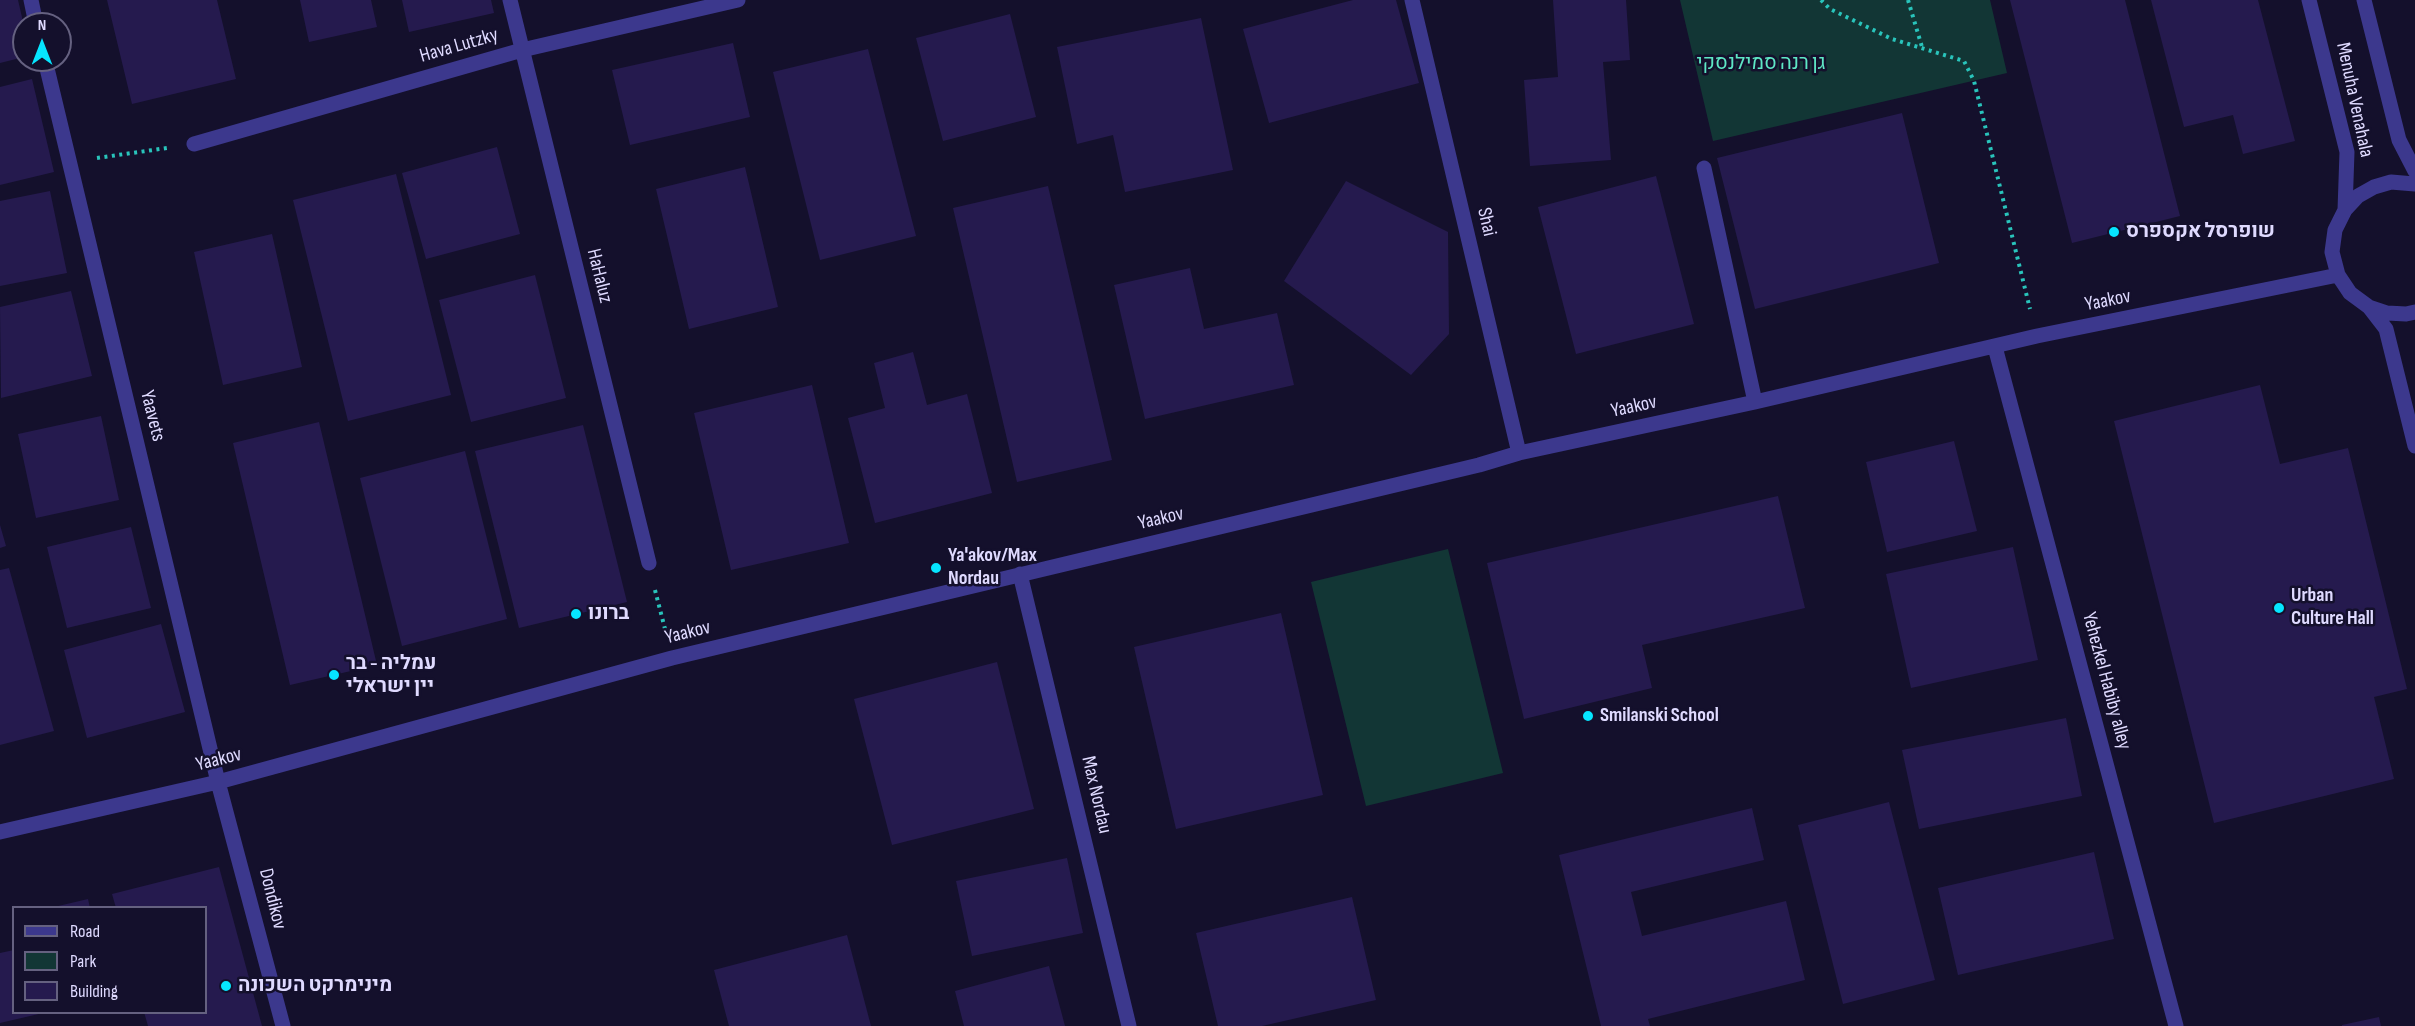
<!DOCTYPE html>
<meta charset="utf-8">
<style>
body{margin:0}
#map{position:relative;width:2415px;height:1026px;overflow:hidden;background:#14102c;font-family:"Sofia Sans Condensed",sans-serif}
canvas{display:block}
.legend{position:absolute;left:12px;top:906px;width:195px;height:108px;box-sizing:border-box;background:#14102c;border:2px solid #656180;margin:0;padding:8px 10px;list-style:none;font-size:18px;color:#dfdaff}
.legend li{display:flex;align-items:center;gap:12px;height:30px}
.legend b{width:30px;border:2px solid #656180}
.north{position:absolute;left:12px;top:12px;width:60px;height:60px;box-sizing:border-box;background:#14102c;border:2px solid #656180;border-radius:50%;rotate:0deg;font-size:16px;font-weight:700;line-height:24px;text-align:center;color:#dfdaff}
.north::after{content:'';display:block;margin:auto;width:21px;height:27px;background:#06e5ff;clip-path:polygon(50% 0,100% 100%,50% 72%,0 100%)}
</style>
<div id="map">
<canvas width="2415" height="1026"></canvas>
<ul class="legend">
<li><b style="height:8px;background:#3c388d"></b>Road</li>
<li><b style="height:16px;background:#123635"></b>Park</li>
<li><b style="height:16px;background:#251a4e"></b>Building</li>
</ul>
<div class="north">N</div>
</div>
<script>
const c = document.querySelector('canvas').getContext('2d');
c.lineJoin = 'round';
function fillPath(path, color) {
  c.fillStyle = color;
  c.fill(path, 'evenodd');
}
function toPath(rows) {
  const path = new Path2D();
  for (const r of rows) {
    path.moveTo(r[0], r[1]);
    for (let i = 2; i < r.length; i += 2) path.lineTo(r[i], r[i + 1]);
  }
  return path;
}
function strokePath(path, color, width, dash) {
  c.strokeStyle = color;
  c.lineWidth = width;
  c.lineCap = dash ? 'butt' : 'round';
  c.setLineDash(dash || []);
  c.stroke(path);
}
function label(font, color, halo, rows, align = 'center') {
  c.font = font + ' "Sofia Sans Condensed",Heebo,sans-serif';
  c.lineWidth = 5;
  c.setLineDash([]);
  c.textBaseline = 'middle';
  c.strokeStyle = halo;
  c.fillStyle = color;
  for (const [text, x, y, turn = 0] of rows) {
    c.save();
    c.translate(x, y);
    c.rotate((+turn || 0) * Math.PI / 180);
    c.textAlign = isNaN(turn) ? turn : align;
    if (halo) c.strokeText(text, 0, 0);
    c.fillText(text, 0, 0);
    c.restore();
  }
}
const green = toPath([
 [1680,0,1990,0,2007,73,1713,141],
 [1448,549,1503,773,1366,806,1311,582]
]);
const building = toPath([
 [0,0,18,0,24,26,24,57,0,63],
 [107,0,217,0,236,79,132,104],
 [300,0,371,0,377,27,309,42],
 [402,0,491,0,494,13,409,32],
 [1353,0,1396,0,1419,83,1269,123,1243,29],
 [1553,0,1626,0,1630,60,1603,62,1611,160,1530,166,1524,80,1558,77],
 [2010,0,2125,0,2180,216,2072,243],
 [2151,0,2258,0,2295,141,2243,154,2233,115,2184,127],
 [1010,14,1036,117,943,141,916,38],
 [1201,18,1233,170,1125,192,1113,135,1077,144,1057,47],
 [733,43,750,117,630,145,612,70],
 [868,49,916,236,820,260,773,72],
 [32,79,54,172,0,185,0,87],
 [1902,113,1939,263,1755,309,1717,158],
 [497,147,520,234,426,259,402,173],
 [745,167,778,307,689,329,656,189],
 [396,174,451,395,348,421,293,200],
 [1656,176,1694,324,1576,354,1538,207],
 [1346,181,1448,232,1449,334,1411,375,1284,281],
 [1048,186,1112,460,1017,482,953,208],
 [50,191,67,273,0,286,0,201],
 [272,234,302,367,223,385,194,252],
 [1190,268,1204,329,1277,313,1294,385,1145,419,1114,285],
 [535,275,566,398,471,422,439,300],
 [71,291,92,376,1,398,0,307],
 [913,352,927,405,967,394,992,493,875,523,848,418,885,408,874,363],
 [812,385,849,543,731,570,694,413],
 [2260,385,2280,464,2348,448,2407,689,2374,697,2394,779,2214,823,2114,421],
 [101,416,119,500,36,518,18,434],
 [319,422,377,665,290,685,233,443],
 [583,425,627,602,519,628,475,451],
 [1954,441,1977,531,1887,552,1866,462],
 [465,451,507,619,402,646,360,478],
 [1778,496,1805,608,1642,645,1652,688,1524,719,1487,563],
 [0,525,6,546,0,548],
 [131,527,151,608,67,628,47,547],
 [2013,547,2038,660,1911,688,1886,574],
 [9,568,54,731,0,745,0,570],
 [1281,613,1323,795,1176,829,1134,647],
 [161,624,185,712,87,738,64,650],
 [997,662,1034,809,892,845,854,699],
 [2066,718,2082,796,1919,829,1902,750],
 [1889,802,1935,980,1843,1004,1798,825],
 [1752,808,1764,860,1631,892,1642,936,1786,901,1805,980,1648,1019,1650,1026,1601,1026,1559,855],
 [2094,852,2114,939,1958,975,1938,888],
 [1067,858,1083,933,972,956,956,881],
 [219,867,262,1026,148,1026,144,1012,206,1012,206,908,116,908,112,894],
 [1352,897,1376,1000,1262,1026,1218,1026,1196,933],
 [88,899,90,908,54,908,54,907],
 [847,935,871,1026,729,1026,714,970],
 [14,950,14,1012,43,1013,0,1023,0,953],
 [1049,966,1065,1026,964,1026,955,991],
 [2379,1017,2381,1026,2342,1026,2342,1025]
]);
const path = toPath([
 [1821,0,1830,9,1892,39,1964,61,1974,81,2030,309],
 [1908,0,1922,47],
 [97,158,167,148],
 [655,590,665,629]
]);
const minor = toPath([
 [31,0,36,24],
 [510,0,649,563],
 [1412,0,1519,453],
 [2309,0,2347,152,2345,210],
 [2364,0,2399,140,2415,171],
 [45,60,218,782,283,1026],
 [194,144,522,50,738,0],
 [1704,168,1755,402],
 [2415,184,2391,182,2374,187,2358,196,2345,210,2335,230,2332,252,2338,275,2350,293,2369,307,2387,313,2406,314,2415,312],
 [2369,307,2386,329,2415,446],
 [1995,347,2176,1026],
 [1020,574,1129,1026],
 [0,832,218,782,672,658,1479,465,1519,453,1755,402,2037,336,2338,275]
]);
const markers = [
 [2114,232,6,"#06e5ff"],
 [936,568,6,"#06e5ff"],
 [2279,608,6,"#06e5ff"],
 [576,614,6,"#06e5ff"],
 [334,675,6,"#06e5ff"],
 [1588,716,6,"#06e5ff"],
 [226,986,6,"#06e5ff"]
];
const streetNames = [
 ["Hava Lutzky",459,46,-16],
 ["Menuha Venahala",2354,100,78],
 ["Shai",1486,222,77],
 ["HaHaluz",599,276,76],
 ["Yaakov",2108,301,-11],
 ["Yaakov",1634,407,-12],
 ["Yaavets",152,416,76],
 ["Yaakov",1161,519,-13],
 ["Yaakov",688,633,-14],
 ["Yehezkel Habiby alley",2106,681,75],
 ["Yaakov",219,760,-14],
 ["Max Nordau",1096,795,77],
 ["Dondikov",272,899,76]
];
const parkNames = [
 ["גן רנה סמילנסקי",1761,64]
];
const poiNames = [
 ["שופרסל אקספרס",2126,232],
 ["Ya'akov/Max",948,556],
 ["Nordau",948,579],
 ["Urban",2291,596],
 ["Culture Hall",2291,619],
 ["ברונו",588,614],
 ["עמליה - בר",346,664],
 ["יין ישראלי",346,687],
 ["Smilanski School",1600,716],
 ["מינימרקט השכונה",238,986]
];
fillPath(green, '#123635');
fillPath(building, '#251a4e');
strokePath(path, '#29c4bb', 4, [3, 4.5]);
strokePath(minor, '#3c388d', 15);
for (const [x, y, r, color] of markers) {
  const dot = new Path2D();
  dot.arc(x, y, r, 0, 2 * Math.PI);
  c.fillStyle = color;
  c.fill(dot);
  strokePath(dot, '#14102c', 2);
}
label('20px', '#dfdaff', '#14102c', streetNames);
label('20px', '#5ee7c5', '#14102c', parkNames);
label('bold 20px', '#dfdaff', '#14102c', poiNames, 'left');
</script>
